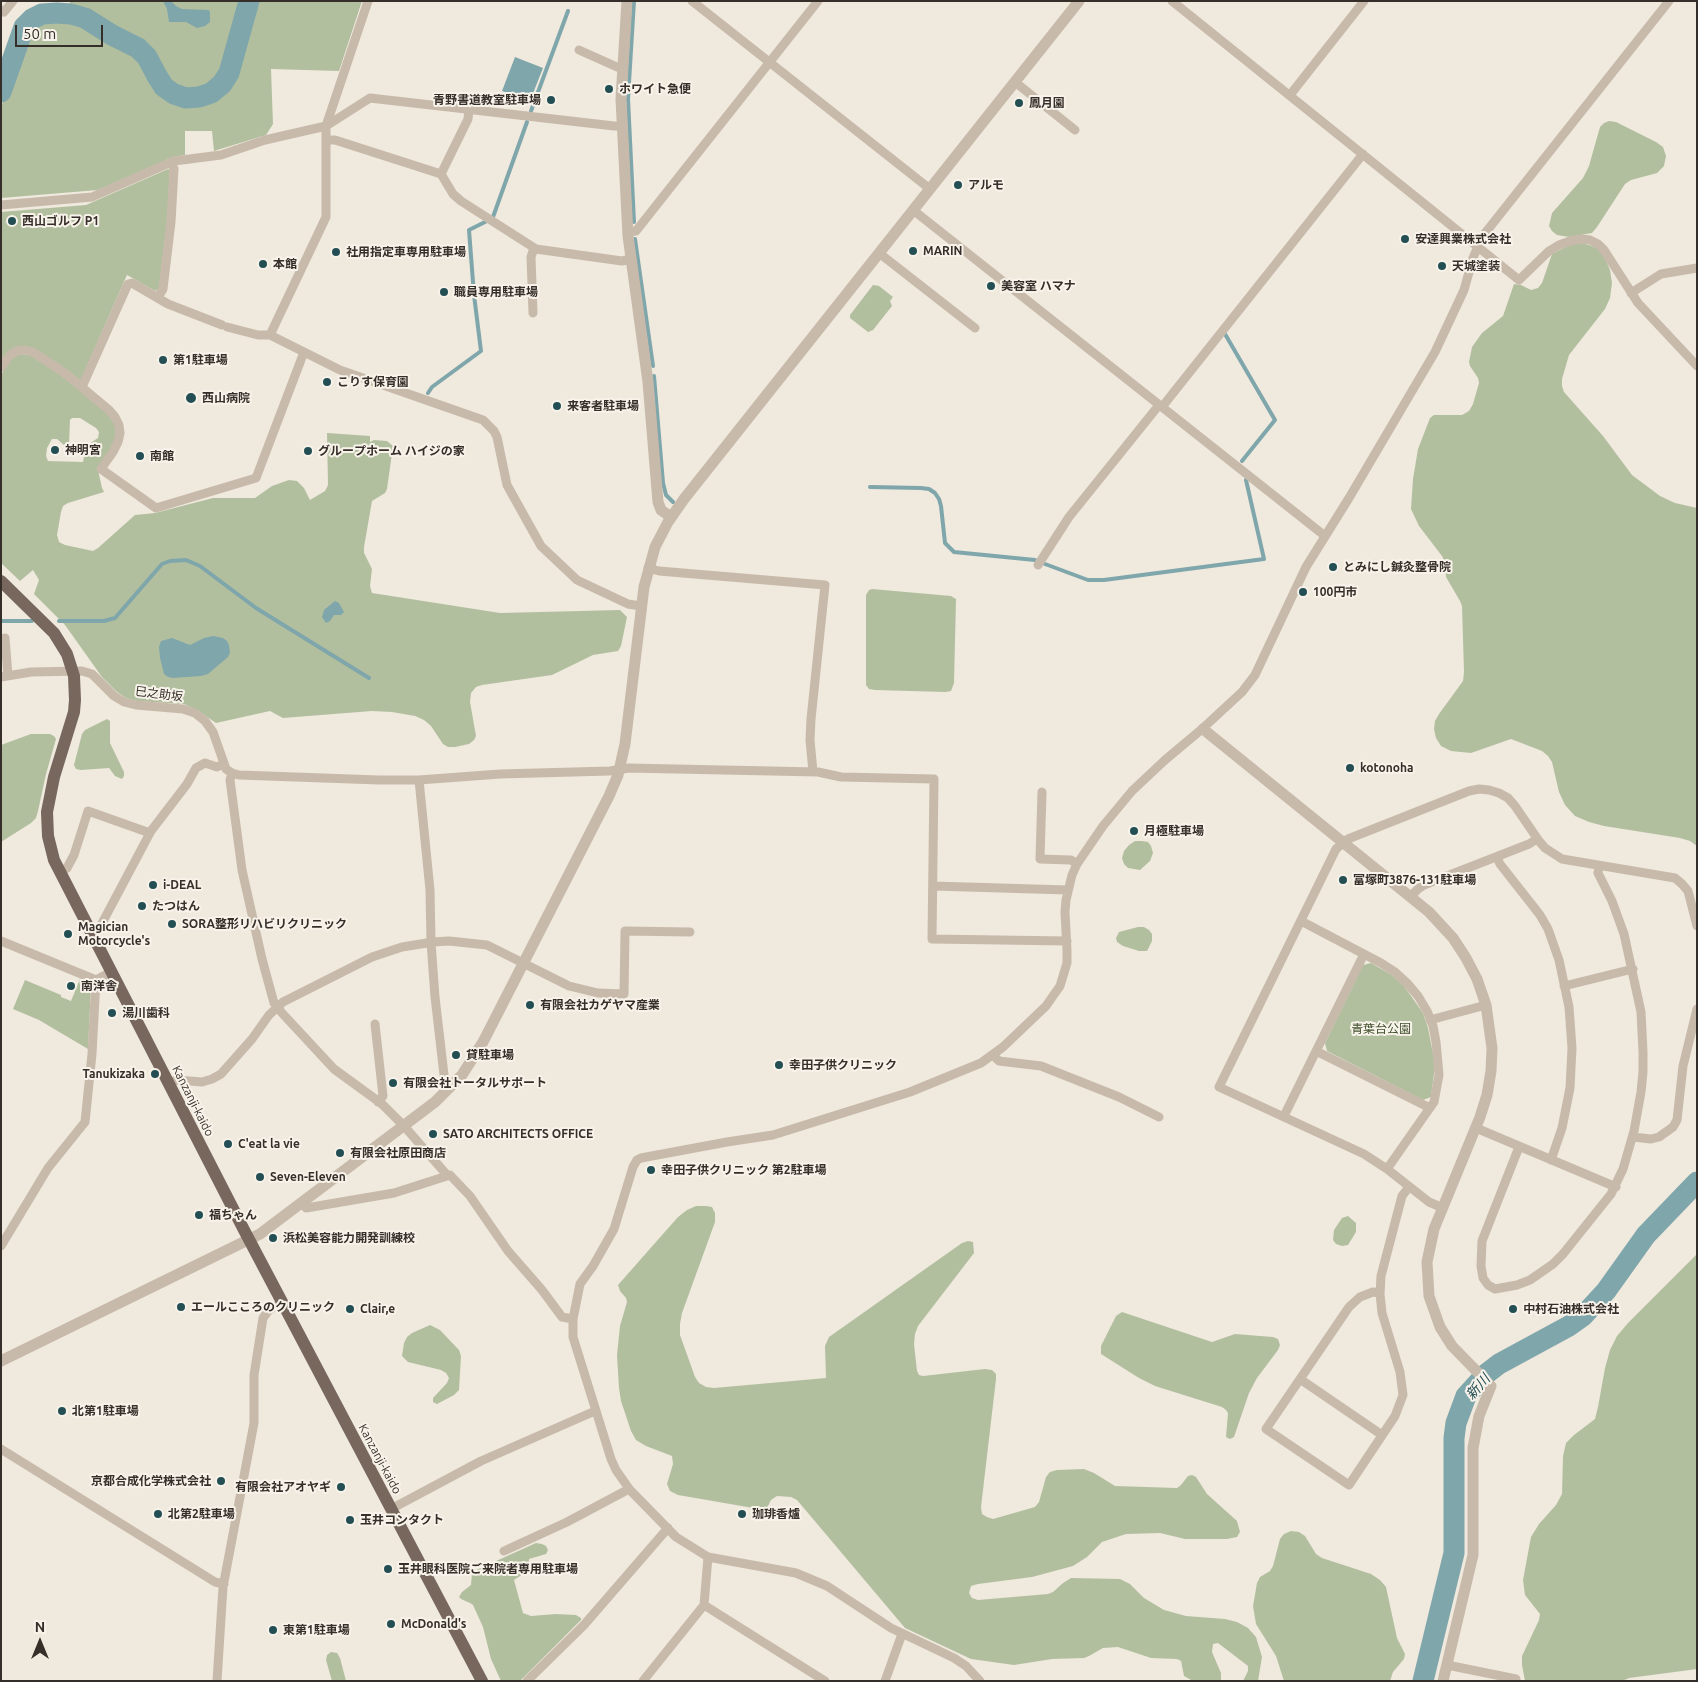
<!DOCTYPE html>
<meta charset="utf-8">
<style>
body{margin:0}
#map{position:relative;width:1698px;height:1682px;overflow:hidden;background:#f0e9de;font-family:Ubuntu,sans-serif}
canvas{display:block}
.frame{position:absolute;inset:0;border:2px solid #362e29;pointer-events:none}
.north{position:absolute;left:15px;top:1617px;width:50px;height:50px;-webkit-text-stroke:4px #f8f3ea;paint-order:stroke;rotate:0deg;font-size:14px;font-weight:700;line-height:20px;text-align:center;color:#362e29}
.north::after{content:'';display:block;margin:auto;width:18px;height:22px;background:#362e29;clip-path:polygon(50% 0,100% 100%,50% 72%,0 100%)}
.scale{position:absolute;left:15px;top:25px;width:88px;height:22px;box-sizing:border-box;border:2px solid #362e29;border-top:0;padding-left:6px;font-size:15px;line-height:18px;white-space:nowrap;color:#362e29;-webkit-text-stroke:4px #f8f3ea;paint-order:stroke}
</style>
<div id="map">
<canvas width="1698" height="1682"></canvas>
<div class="frame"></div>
<div class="north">N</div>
<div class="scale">50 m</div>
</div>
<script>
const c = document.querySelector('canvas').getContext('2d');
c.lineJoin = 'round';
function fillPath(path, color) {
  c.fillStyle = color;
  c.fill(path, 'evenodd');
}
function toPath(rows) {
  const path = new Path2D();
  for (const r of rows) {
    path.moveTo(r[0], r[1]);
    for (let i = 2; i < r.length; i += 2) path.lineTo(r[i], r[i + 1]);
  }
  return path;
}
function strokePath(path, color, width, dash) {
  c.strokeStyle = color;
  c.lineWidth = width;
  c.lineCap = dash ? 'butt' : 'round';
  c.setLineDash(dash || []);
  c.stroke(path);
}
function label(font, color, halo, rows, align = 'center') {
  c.font = font + ' Ubuntu,"Noto Sans JP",sans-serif';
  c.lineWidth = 4;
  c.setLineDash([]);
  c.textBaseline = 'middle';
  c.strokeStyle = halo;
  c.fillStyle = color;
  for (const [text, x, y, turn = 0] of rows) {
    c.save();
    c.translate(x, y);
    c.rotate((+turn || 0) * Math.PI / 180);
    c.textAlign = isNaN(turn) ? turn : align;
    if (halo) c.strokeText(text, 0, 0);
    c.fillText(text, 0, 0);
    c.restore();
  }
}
const green = toPath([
 [71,1,244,1,224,71,218,81,209,88,198,92,187,93,177,89,168,83,151,54,141,44,114,30,87,13,67,7],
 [254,1,362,1,339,71,271,69,273,124,266,135,214,151,212,131,185,131,185,155,173,157,98,190,1,198,1,107,29,30,35,23,44,20,57,18,70,19,83,23,109,39,135,52,143,60,152,79,160,91,172,99,186,103,200,103,214,98,225,88,234,75],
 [1609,121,1616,122,1656,142,1663,147,1666,156,1664,166,1657,173,1631,180,1625,184,1597,227,1592,233,1569,237,1557,235,1552,231,1549,226,1552,213,1583,178,1589,166,1600,127,1604,123],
 [168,169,170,170,167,222,159,289,155,291,127,275,80,382,41,353,8,352,1,360,1,212,86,205],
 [1582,243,1596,247,1605,258,1610,270,1612,283,1610,298,1605,309,1569,355,1562,379,1562,386,1564,392,1603,436,1632,475,1660,496,1675,503,1697,508,1697,846,1690,841,1680,838,1604,826,1589,822,1575,816,1565,805,1559,792,1552,762,1548,756,1542,751,1511,739,1471,753,1451,751,1441,746,1436,738,1434,729,1435,721,1439,714,1463,681,1464,672,1462,606,1460,601,1446,577,1445,562,1442,556,1419,526,1411,509,1413,479,1418,449,1430,418,1434,415,1462,415,1469,411,1473,404,1479,383,1478,378,1470,366,1469,362,1472,347,1482,333,1503,316,1514,284,1521,285,1531,290,1538,288,1542,283,1552,254,1571,244],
 [873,285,879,286,893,297,890,301,892,306,873,330,868,332,850,318,850,315],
 [18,354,31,355,64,377,107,413,115,425,116,433,115,441,98,470,102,488,104,492,68,503,63,506,61,512,57,535,59,542,65,545,93,551,98,548,135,515,155,513,213,498,255,498,272,486,289,480,297,481,304,488,310,500,325,491,328,485,327,433,370,436,370,442,374,440,387,441,393,446,387,489,385,493,372,501,364,547,364,553,372,569,370,586,372,593,500,613,620,610,627,617,621,646,618,651,593,655,552,675,482,685,476,687,471,693,470,702,476,736,474,740,469,744,455,747,448,747,443,744,431,726,424,720,415,716,392,712,372,711,283,718,270,711,216,723,197,710,184,704,137,701,126,698,117,692,102,677,65,625,34,594,39,580,33,570,20,581,1,563,1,375,8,362,12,357],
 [72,418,80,418,96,428,99,432,98,438,86,446,83,462,48,461,46,456,47,448,52,439,57,439,65,446,69,446,70,420],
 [872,589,951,596,956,599,954,683,951,691,946,692,875,690,869,689,866,685,866,595,869,590],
 [107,719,110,721,110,743,124,772,124,776,122,779,115,776,109,768,81,770,76,769,74,765,82,734,85,730],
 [31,734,50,734,54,736,56,739,46,774,38,811,36,818,31,823,1,842,1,745],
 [1135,841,1142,841,1148,842,1151,846,1153,853,1150,861,1140,870,1128,868,1124,864,1122,858,1124,851,1129,845],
 [1138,927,1144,927,1149,930,1152,934,1152,941,1147,951,1139,951,1123,946,1117,942,1116,938,1119,932],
 [1371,963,1392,975,1404,986,1423,1013,1428,1028,1434,1059,1434,1074,1431,1097,1423,1100,1327,1051,1325,1043,1363,965],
 [80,979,89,983,91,987,88,1049,39,1020,13,1009,25,980,61,995,61,997,71,1001],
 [696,1206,706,1206,712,1207,715,1213,715,1222,682,1313,680,1324,680,1335,695,1377,699,1383,706,1387,714,1388,826,1378,825,1346,829,1337,962,1243,968,1241,973,1242,974,1253,918,1326,915,1334,914,1344,917,1371,919,1375,923,1376,985,1369,992,1370,996,1374,996,1379,981,1507,982,1514,987,1517,993,1519,1035,1507,1039,1502,1046,1477,1050,1472,1057,1470,1084,1469,1094,1473,1115,1486,1177,1488,1181,1485,1188,1476,1192,1475,1196,1477,1207,1494,1237,1521,1240,1532,1237,1537,1227,1539,1185,1539,1160,1533,1126,1534,1102,1542,1087,1557,1073,1566,1032,1577,978,1584,971,1586,969,1593,972,1598,978,1600,1048,1594,1053,1592,1063,1583,1071,1578,1120,1579,1130,1584,1144,1598,1164,1610,1186,1616,1225,1619,1237,1622,1248,1628,1256,1637,1262,1657,1258,1681,1243,1681,1248,1671,1248,1666,1218,1643,1213,1644,1212,1652,1221,1673,1221,1681,1193,1681,1184,1676,1181,1661,1177,1659,1151,1658,1118,1647,1103,1648,1089,1656,1084,1658,1052,1659,1014,1665,971,1659,905,1628,797,1500,791,1497,777,1496,771,1500,767,1508,759,1509,678,1495,670,1491,667,1484,673,1464,672,1456,646,1446,636,1440,631,1431,621,1401,619,1388,617,1355,620,1326,627,1302,626,1298,620,1291,618,1285,678,1217,687,1210],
 [1348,1216,1356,1223,1356,1232,1348,1245,1342,1246,1336,1244,1333,1240,1334,1230,1342,1218],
 [1697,1254,1697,1669,1629,1678,1622,1681,1525,1681,1522,1665,1522,1656,1539,1620,1540,1614,1525,1595,1523,1580,1531,1537,1539,1524,1556,1505,1562,1494,1563,1456,1566,1443,1574,1435,1595,1419,1598,1407,1605,1368,1610,1350,1617,1336,1628,1323],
 [1122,1312,1212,1342,1235,1334,1273,1337,1278,1339,1280,1345,1278,1350,1257,1378,1249,1393,1234,1437,1230,1439,1226,1437,1228,1413,1226,1410,1222,1407,1155,1386,1139,1378,1101,1354,1101,1346,1116,1316],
 [430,1325,440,1330,459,1350,461,1356,459,1390,454,1395,437,1404,433,1402,433,1398,447,1383,449,1378,446,1373,441,1370,408,1362,402,1356,404,1343,407,1337,412,1333],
 [1291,1531,1299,1532,1305,1536,1316,1554,1322,1558,1371,1574,1380,1580,1386,1587,1397,1638,1405,1654,1404,1659,1393,1672,1390,1681,1284,1681,1276,1656,1256,1624,1253,1606,1257,1583,1260,1577,1270,1571,1273,1566,1280,1539,1284,1534],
 [536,1543,542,1544,546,1546,548,1550,546,1554,529,1559,528,1571,514,1580,523,1613,531,1616,556,1614,576,1615,581,1618,581,1620,520,1681,501,1681,491,1659,483,1627,473,1605,470,1603,461,1599,459,1597,462,1592,471,1585,472,1573,474,1571],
 [331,1652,337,1653,340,1658,346,1681,332,1681,326,1660,327,1655]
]);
const water = toPath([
 [163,1,171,1,176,6,182,9,209,10,210,13,210,22,205,26,197,28,186,22,169,22,167,9],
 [515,57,543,68,530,101,502,91],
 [335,601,339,603,344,612,341,615,334,615,330,621,326,623,322,617,324,610],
 [213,636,223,638,227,641,229,645,230,653,228,657,208,674,201,676,173,678,168,677,164,674,160,658,159,647,161,641,172,638,190,645,204,638]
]);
const stream = toPath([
 [531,111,568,11],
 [493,217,527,122],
 [634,222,628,99,634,1],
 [635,239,653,366],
 [1225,334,1275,420,1242,461],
 [654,376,663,483,666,495,673,502],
 [428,393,432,387,481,351,474,295,469,230,485,222],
 [870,487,921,488,929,489,935,493,939,499,941,506,945,543,954,552,1035,560],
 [1045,564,1088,580,1104,580,1264,559,1246,480],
 [1,621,32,621],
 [59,621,104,621,115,618,162,564,170,561,186,560,200,566,256,608,369,678]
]);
const river = toPath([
 [1,92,24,27,32,19,42,14,57,13,71,14,85,18,112,35,138,48,147,57,157,76,164,87,174,94,186,98,199,97,211,93,222,84,229,73,249,1],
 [1423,1681,1454,1553,1454,1438,1456,1423,1466,1396,1486,1374,1499,1364,1569,1326,1583,1316,1606,1291,1646,1235,1697,1182]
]);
const minor = toPath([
 [368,1,326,126,326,217,270,335,340,370,483,420,494,431,497,437,507,485,541,546,577,580,628,604,641,606],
 [692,1,930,189],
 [1172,1,1519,280,1549,251,1559,245,1570,241,1582,239,1590,240,1598,244,1604,250,1638,303,1697,366],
 [1,10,4,12,13,1],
 [579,50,617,67,623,68],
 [1015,82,1075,130],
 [1290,95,1364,1],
 [326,140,335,140,441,174,453,194,461,201,536,249,622,261,631,259],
 [441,174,468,119,469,109],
 [1,205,92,197,174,161,221,155,265,140,326,126,370,98,614,126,622,126],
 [913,210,1325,536],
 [628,232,636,231,818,1],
 [879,253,975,328],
 [1631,293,1661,274,1697,268],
 [158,297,163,289,171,222,174,169,171,162],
 [533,313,531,257,534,248],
 [227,327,258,335,270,335],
 [1,367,10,355,17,351,25,350,33,352,66,374,109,410,115,417,119,425,120,433,118,442,113,452,101,469,156,508,256,478,304,352],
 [82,387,128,284,132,283,168,304,222,325],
 [1162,407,1363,154],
 [1038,565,1069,517,1159,405],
 [648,568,659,571,825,585,811,719,810,740,813,772],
 [5,638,8,676],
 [1,677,31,672,82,671,92,674,114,696,124,702,136,705,183,709,195,713,205,721,213,732,226,769,232,773,239,775,379,780,419,780,500,774,610,771,629,768,818,772,841,777,934,779,932,939,1067,941],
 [232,773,230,780,242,870,262,959,274,1003,282,1013,334,1069,382,1104,404,1126,447,1175],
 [419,780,430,890,431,942,435,997,446,1092],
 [1042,792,1040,859,1071,860,1077,864],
 [1497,857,1500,864,1540,915,1548,929,1559,960,1569,1007,1572,1048,1570,1088,1562,1128,1551,1160],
 [60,872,67,868,74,855,88,811,150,833],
 [933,886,1068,890],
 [1410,897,1418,889,1424,885,1529,844,1537,839],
 [1301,921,1381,963,1395,972,1407,983,1418,996,1427,1011,1433,1026,1436,1042,1439,1075,1434,1102,1387,1169],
 [91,932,100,927,151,831,187,784,196,768,205,763,217,767,223,764],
 [1,941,96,980,111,972],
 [1564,986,1633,969],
 [1430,1020,1486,1005],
 [375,1024,383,1096,378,1102],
 [1316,1051,1430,1108],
 [993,1055,999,1061,1041,1066,1119,1097,1159,1117],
 [169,1083,177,1080,202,1082,212,1079,221,1074,252,1039,269,1015,283,1002,372,957,402,947,433,942,449,941,487,945,569,986,598,993,624,994,625,931,690,932],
 [1284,1116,1364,954],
 [1476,1128,1616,1187],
 [1633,1137,1651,1139,1659,1137,1673,1127,1677,1120,1683,1066,1697,1009],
 [1519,1147,1482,1241,1481,1266,1483,1278,1488,1285,1495,1289,1517,1285,1530,1280,1553,1264,1563,1254,1611,1194,1623,1169,1634,1131,1641,1092,1643,1072,1643,1052,1641,1012,1624,934,1612,901,1598,873,1599,866],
 [302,1203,306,1208,394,1193,450,1175,470,1196,508,1251,542,1290,562,1317,573,1319],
 [1443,1208,1429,1202,1387,1169,1364,1154,1219,1087,1336,849,1348,839,1469,791,1479,789,1489,790,1499,793,1508,798,1515,806,1539,841,1545,848,1562,859,1675,878,1682,884,1688,891,1697,926],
 [1,1246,48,1168,85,1122,92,1054,96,980],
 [1380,1293,1373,1292,1360,1297,1349,1307,1266,1429,1349,1485,1395,1416,1403,1395,1400,1372,1382,1313,1380,1294,1381,1276,1402,1196,1409,1187],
 [1300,1379,1382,1435],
 [1,1449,215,1582,224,1584],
 [391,1509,481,1461,595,1411],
 [504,1551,567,1522,629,1489],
 [704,1605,825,1681],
 [1447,1665,1516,1679],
 [217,1681,223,1587,254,1423,254,1375,263,1318,269,1310,282,1303],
 [527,1681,584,1625,668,1528],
 [643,1681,704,1605,708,1557],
 [885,1681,902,1634],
 [980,1681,966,1666,954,1658,891,1628,827,1586,796,1573,708,1557,676,1537,630,1490,616,1470,611,1459,573,1337,573,1319,580,1284,593,1266,614,1229,633,1167,637,1160,641,1158,727,1142,773,1135,910,1092,981,1063,1003,1047,1046,1006,1060,986,1067,963,1067,951,1065,912,1066,900,1072,875,1077,864,1103,826,1132,791,1165,760,1202,729,1242,692,1255,675,1306,567,1349,498,1435,352,1464,290,1473,258,1482,237,1669,1]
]);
const tertiary = toPath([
 [627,1,621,99,628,236,648,382,658,502,661,510,671,517],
 [1203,729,1429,912,1453,938,1466,958,1477,979,1486,1005,1492,1048,1491,1071,1487,1095,1480,1117,1434,1229,1427,1262,1429,1296,1440,1327,1452,1346,1491,1386,1479,1416,1473,1448,1473,1555,1443,1681],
 [1,1361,260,1234,435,1102,462,1075,483,1042,609,796,618,775,625,744,644,587,655,547,668,522,684,499,1079,1]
]);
const primary = toPath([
 [1,581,54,633,67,654,74,676,75,700,74,712,54,777,47,812,48,836,54,860,244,1230,482,1681]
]);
const markers = [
 [609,89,5,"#224e54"],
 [551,100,5,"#224e54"],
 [1019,103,5,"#224e54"],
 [958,185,5,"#224e54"],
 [12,221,5,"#224e54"],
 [1405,239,5,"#224e54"],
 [913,251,5,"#224e54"],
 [336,252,5,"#224e54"],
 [263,264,5,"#224e54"],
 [1442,266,5,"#224e54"],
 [991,286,5,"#224e54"],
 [444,292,5,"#224e54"],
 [163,360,5,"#224e54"],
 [327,382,5,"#224e54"],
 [191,398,6,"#224e54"],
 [557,406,5,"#224e54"],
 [55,450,5,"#224e54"],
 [308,451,5,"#224e54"],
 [140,456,5,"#224e54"],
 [1333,567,5,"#224e54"],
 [1303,592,5,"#224e54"],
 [1350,768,5,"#224e54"],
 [1134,831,5,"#224e54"],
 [1343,880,5,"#224e54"],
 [153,885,5,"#224e54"],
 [142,906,5,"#224e54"],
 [172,924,5,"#224e54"],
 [68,934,5,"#224e54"],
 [71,986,5,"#224e54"],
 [530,1005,5,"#224e54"],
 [112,1013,5,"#224e54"],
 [456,1055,5,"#224e54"],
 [779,1065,5,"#224e54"],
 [155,1074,5,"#224e54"],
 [393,1083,5,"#224e54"],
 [433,1134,5,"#224e54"],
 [228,1144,5,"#224e54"],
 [340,1153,5,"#224e54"],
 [651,1170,5,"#224e54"],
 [260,1177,5,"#224e54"],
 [199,1215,5,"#224e54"],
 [273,1238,5,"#224e54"],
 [181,1307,5,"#224e54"],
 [350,1309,5,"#224e54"],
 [1513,1309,5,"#224e54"],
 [62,1411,5,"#224e54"],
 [221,1481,5,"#224e54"],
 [341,1487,5,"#224e54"],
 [158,1514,5,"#224e54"],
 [742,1514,5,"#224e54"],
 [350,1520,5,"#224e54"],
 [388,1569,5,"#224e54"],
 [391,1624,5,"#224e54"],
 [273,1630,5,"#224e54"]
];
const poiNames = [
 ["ホワイト急便",619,89],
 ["青野書道教室駐車場",541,100,"right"],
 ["鳳月園",1029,103],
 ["アルモ",968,185],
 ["西山ゴルフ P1",22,221],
 ["安達興業株式会社",1415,239],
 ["MARIN",923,251],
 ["社用指定車専用駐車場",346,252],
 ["本館",273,264],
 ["天城塗装",1452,266],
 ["美容室 ハマナ",1001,286],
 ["職員専用駐車場",454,292],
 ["第1駐車場",173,360],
 ["こりす保育園",337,382],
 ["西山病院",202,398],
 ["来客者駐車場",567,406],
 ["神明宮",65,450],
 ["グループホーム ハイジの家",318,451],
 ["南館",150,456],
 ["とみにし鍼灸整骨院",1343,567],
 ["100円市",1313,592],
 ["kotonoha",1360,768],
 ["月極駐車場",1144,831],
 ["富塚町3876-131駐車場",1353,880],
 ["i-DEAL",163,885],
 ["たつはん",152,906],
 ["SORA整形リハビリクリニック",182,924],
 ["Magician",78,927],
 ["Motorcycle's",78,941],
 ["南洋舎",81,986],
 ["有限会社カゲヤマ産業",540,1005],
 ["湯川歯科",122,1013],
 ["貸駐車場",466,1055],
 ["幸田子供クリニック",789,1065],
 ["Tanukizaka",145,1074,"right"],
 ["有限会社トータルサポート",403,1083],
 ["SATO ARCHITECTS OFFICE",443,1134],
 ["C'eat la vie",238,1144],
 ["有限会社原田商店",350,1153],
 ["幸田子供クリニック 第2駐車場",661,1170],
 ["Seven-Eleven",270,1177],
 ["福ちゃん",209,1215],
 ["浜松美容能力開発訓練校",283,1238],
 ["エールこころのクリニック",191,1307],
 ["Clair,e",360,1309],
 ["中村石油株式会社",1523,1309],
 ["北第1駐車場",72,1411],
 ["京都合成化学株式会社",211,1481,"right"],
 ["有限会社アオヤギ",331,1487,"right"],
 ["北第2駐車場",168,1514],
 ["珈琲香爐",752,1514],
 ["玉井コンタクト",360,1520],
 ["玉井眼科医院ご来院者専用駐車場",398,1569],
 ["McDonald's",401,1624],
 ["東第1駐車場",283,1630]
];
const streetNames = [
 ["巳之助坂",159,694,7],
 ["Kanzanji-kaido",193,1101,63],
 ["Kanzanji-kaido",380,1459,62]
];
const parkNames = [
 ["青葉台公園",1381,1029]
];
const waterNames = [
 ["新川",1478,1387,-49]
];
fillPath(green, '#b2bf9f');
fillPath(water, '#7fa6ab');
strokePath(stream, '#7fa6ab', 4);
strokePath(river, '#7fa6ab', 21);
strokePath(minor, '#c8baaa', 9);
strokePath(tertiary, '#c8baaa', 11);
strokePath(primary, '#77675c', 12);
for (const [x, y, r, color] of markers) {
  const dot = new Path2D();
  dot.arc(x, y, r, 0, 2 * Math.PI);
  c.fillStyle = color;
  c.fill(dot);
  strokePath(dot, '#f8f3ea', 2);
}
label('bold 12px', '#362e29', '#f8f3ea', poiNames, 'left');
label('12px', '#362e29', '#f8f3ea', streetNames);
label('12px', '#43522f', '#f8f3ea', parkNames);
label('italic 14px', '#224e54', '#f8f3ea', waterNames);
</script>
